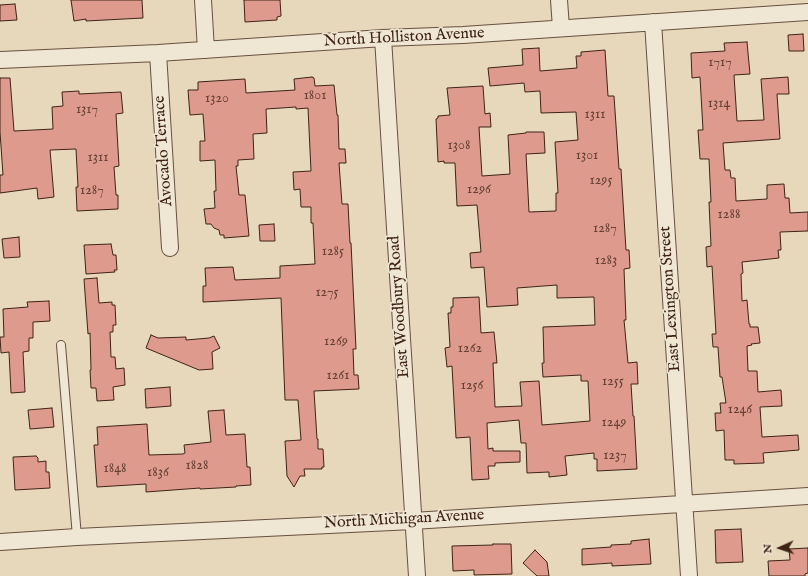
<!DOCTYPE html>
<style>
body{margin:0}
#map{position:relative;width:808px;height:576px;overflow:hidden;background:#e7d8bc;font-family:"IM FELL English",serif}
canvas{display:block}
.north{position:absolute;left:760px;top:528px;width:40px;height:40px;-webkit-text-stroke:3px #efe6d3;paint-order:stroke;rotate:267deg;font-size:11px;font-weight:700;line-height:16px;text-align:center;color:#3e2315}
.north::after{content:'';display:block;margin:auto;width:14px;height:18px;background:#3e2315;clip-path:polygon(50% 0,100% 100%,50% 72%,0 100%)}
</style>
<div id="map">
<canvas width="808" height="576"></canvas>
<div class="north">N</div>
</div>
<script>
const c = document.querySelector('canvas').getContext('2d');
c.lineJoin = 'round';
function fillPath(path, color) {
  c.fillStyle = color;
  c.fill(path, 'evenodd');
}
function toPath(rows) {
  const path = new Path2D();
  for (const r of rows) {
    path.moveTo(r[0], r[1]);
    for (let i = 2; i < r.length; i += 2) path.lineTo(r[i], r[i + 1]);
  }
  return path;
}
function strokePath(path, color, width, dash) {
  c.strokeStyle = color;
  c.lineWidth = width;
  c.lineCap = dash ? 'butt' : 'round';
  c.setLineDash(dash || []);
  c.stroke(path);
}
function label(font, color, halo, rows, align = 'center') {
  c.font = font + ' "IM FELL English",serif';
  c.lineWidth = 3.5;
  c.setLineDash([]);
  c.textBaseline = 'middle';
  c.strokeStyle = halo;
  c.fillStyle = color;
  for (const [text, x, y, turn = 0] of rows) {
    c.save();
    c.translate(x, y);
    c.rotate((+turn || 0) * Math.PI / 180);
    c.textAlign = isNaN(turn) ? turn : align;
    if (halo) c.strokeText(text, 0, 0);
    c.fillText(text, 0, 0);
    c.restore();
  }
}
const building = toPath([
 [71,0,142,0,143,18,86,21,86,19,74,21,71,0],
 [244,0,280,0,281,16,277,17,277,20,245,22,244,0],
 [15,4,17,20,0,21,0,5,15,4],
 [803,34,804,51,789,51,788,35,803,34],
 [747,42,750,74,734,75,737,121,764,120,761,79,788,77,789,94,777,94,780,139,723,143,725,170,730,170,731,178,735,178,736,201,767,199,767,185,784,184,785,198,789,198,790,213,808,212,808,231,780,232,781,250,778,250,779,258,742,262,743,273,741,274,742,301,747,300,749,324,750,324,750,327,758,327,760,343,751,344,752,345,747,346,748,371,757,371,758,392,781,390,782,406,760,407,762,437,798,435,799,450,763,453,764,463,734,464,734,460,725,460,724,430,716,431,715,413,721,413,720,403,726,403,722,377,720,377,718,347,713,347,712,334,716,334,712,266,707,267,706,247,711,246,709,202,711,202,709,159,700,159,698,130,703,130,700,77,692,78,691,53,725,51,724,43,747,42],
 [539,48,540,71,577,68,576,56,581,56,581,52,605,50,608,96,614,96,619,169,621,169,626,250,629,250,630,268,624,269,626,320,624,320,628,363,637,362,638,384,631,384,633,416,634,416,637,469,597,471,597,459,594,459,594,453,565,456,567,475,549,477,549,472,527,473,526,443,521,443,519,420,487,423,488,449,493,448,493,451,520,451,520,462,495,463,495,466,488,466,489,479,472,480,470,437,456,438,452,366,447,367,445,348,450,347,448,313,451,313,451,307,453,307,453,298,479,297,481,333,494,332,497,363,493,363,495,407,522,406,520,382,539,381,542,425,590,421,588,381,581,381,581,375,543,377,542,363,544,363,543,327,595,325,594,297,557,298,557,285,517,288,518,305,487,307,484,267,471,268,470,253,481,252,477,205,457,206,455,163,444,163,444,161,438,162,436,119,438,118,438,116,450,115,447,88,483,86,485,114,490,113,491,127,479,127,482,176,510,174,508,135,526,133,526,132,544,132,545,153,526,154,529,212,556,211,556,193,558,193,555,142,578,140,576,112,541,113,540,91,525,92,524,83,490,86,488,68,523,65,522,49,539,48],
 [312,77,314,78,315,86,334,85,337,115,338,115,339,149,345,149,346,163,339,163,342,204,348,204,350,243,351,243,356,349,353,349,354,375,358,375,359,389,314,391,317,439,318,439,318,449,323,449,324,467,322,467,322,469,304,469,305,476,300,476,294,487,287,476,285,441,301,440,298,400,285,400,281,298,203,302,203,286,206,286,205,268,233,267,235,280,280,278,280,266,315,264,313,223,311,223,311,207,301,207,300,189,294,190,293,172,311,171,308,108,296,109,296,107,266,109,267,133,253,134,254,159,238,160,238,166,236,166,239,195,245,195,249,236,224,238,224,235,220,235,219,230,214,228,211,224,206,224,204,209,215,208,214,191,216,191,215,160,200,161,200,141,205,141,203,114,190,115,188,90,198,90,198,82,245,79,246,93,295,90,294,79,312,77],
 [0,78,10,78,14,131,53,129,52,107,63,106,62,92,79,91,79,94,121,92,123,113,116,114,119,166,114,167,116,195,118,195,118,209,77,211,76,187,78,187,76,149,50,150,54,197,38,199,37,188,0,193,0,175,3,175,0,132,0,78],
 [274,224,275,241,260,241,259,225,274,224],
 [19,237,20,257,4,258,2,239,19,237],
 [111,244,113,255,116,255,117,270,114,270,115,272,86,274,84,245,111,244],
 [97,278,99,303,112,302,112,305,115,305,116,325,113,325,113,332,110,332,111,357,115,357,116,369,124,368,125,385,113,387,114,400,97,401,96,388,91,388,90,370,91,370,90,333,88,334,84,279,97,278],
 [49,301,50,321,33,322,33,338,29,338,29,351,23,352,25,392,11,393,9,352,1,353,0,337,4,337,3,309,28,307,27,302,49,301],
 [151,335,158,338,186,337,186,340,209,338,214,336,220,348,212,352,213,369,199,370,146,348,151,335],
 [170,387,171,406,146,408,145,389,170,387],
 [52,408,54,427,30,429,28,410,52,408],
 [224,410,226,435,245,434,247,467,250,467,251,485,236,486,236,487,200,489,200,488,146,492,146,484,97,487,94,445,98,445,97,427,147,424,149,455,183,454,185,453,184,445,211,442,208,411,224,410],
 [36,456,38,458,38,462,46,461,46,472,49,472,50,488,15,490,13,457,36,456],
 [741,529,743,562,716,563,715,530,741,529],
 [649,539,651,564,612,566,612,563,582,565,582,549,611,547,611,545,631,544,631,541,649,539],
 [493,544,511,544,512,574,474,575,474,570,453,571,452,546,493,545,493,544],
 [808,548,808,573,805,574,805,576,769,576,768,561,790,560,789,549,808,548],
 [535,550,547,562,549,576,537,576,523,563,535,550]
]);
const service = toPath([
 [61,345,77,537]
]);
const minor = toPath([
 [203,0,206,50],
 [559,0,561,28],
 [653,22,689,576],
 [383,38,417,576],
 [158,53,170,248],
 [0,60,158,53,383,38,463,35,808,12],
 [0,542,77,537,413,521,808,496]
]);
const numberNames = [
 ["1717",720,63],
 ["1801",315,96],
 ["1320",217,99],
 ["1314",719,104],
 ["1317",87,110],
 ["1311",595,115],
 ["1308",459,146],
 ["1301",587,156],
 ["1311",98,158],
 ["1295",601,181],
 ["1296",479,190],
 ["1287",92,191],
 ["1288",729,215],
 ["1287",605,229],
 ["1285",333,252],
 ["1283",606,261],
 ["1275",327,293],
 ["1269",336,342],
 ["1262",470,349],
 ["1261",338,376],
 ["1255",613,382],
 ["1256",472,386],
 ["1246",740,410],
 ["1249",614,423],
 ["1237",615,456],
 ["1828",197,466],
 ["1848",115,469],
 ["1836",158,473]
];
const streetNames = [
 ["North Holliston Avenue",404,38,-3],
 ["Avocado Terrace",164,151,-94],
 ["East Lexington Street",671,299,-94],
 ["East Woodbury Road",400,307,-94],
 ["North Michigan Avenue",404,520,-3]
];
fillPath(building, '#df9a8e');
strokePath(building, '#3e2315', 1);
strokePath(service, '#68503f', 10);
strokePath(minor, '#68503f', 18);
strokePath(service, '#efe6d3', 8);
strokePath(minor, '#efe6d3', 16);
label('14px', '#664133', null, numberNames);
label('16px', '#3e2315', '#efe6d3', streetNames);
</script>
